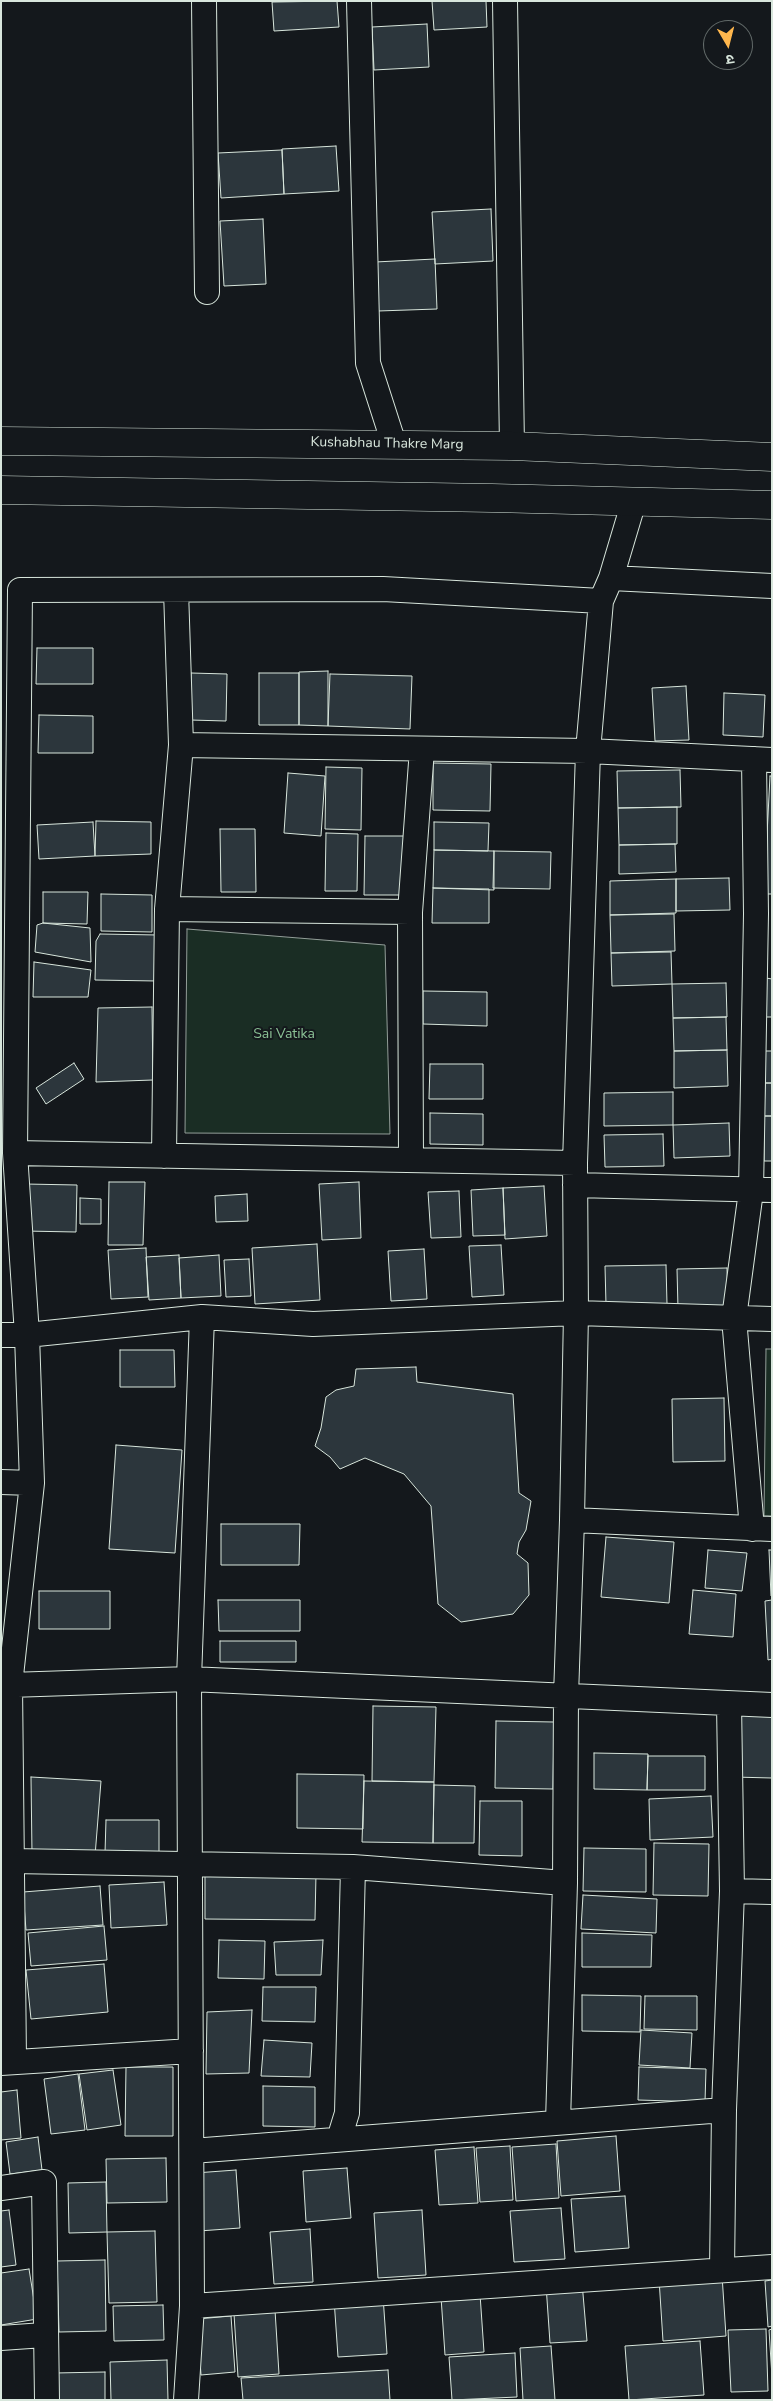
<!DOCTYPE html>
<meta charset="utf-8">
<style>
body{margin:0}
#map{position:relative;width:773px;height:2401px;overflow:hidden;background:#14181c;font-family:"Nunito Sans","Noto Sans Devanagari",sans-serif}
canvas{display:block}
.frame{position:absolute;inset:0;border:2px solid #d8e6dc;pointer-events:none}
.north{position:absolute;left:703px;top:20px;width:50px;height:50px;box-sizing:border-box;background:#14181c;border:1px solid #626a69;border-radius:50%;rotate:172deg;font-size:14px;font-weight:700;line-height:20px;text-align:center;color:#d8e6dc}
.north::after{content:'';display:block;margin:auto;width:18px;height:22px;background:#ffb74d;clip-path:polygon(50% 0,100% 100%,50% 72%,0 100%)}
</style>
<div id="map">
<canvas width="773" height="2401"></canvas>
<div class="frame"></div>
<div class="north">उ</div>
</div>
<script>
const c = document.querySelector('canvas').getContext('2d');
c.lineJoin = 'round';
function fillPath(path, color) {
  c.fillStyle = color;
  c.fill(path, 'evenodd');
}
function toPath(rows) {
  const path = new Path2D();
  for (const r of rows) {
    path.moveTo(r[0], r[1]);
    for (let i = 2; i < r.length; i += 2) path.lineTo(r[i], r[i + 1]);
  }
  return path;
}
function strokePath(path, color, width, dash) {
  c.strokeStyle = color;
  c.lineWidth = width;
  c.lineCap = dash ? 'butt' : 'round';
  c.setLineDash(dash || []);
  c.stroke(path);
}
function label(font, color, halo, rows, align = 'center') {
  c.font = font + ' "Nunito Sans",sans-serif';
  c.lineWidth = 4;
  c.setLineDash([]);
  c.textBaseline = 'middle';
  c.strokeStyle = halo;
  c.fillStyle = color;
  for (const [text, x, y, turn = 0] of rows) {
    c.save();
    c.translate(x, y);
    c.rotate((+turn || 0) * Math.PI / 180);
    c.textAlign = isNaN(turn) ? turn : align;
    if (halo) c.strokeText(text, 0, 0);
    c.fillText(text, 0, 0);
    c.restore();
  }
}
const green = toPath([
 [187,929,385,945,390,1134,185,1133,187,929],
 [766,1349,772,1349,772,1516,764,1516,766,1349]
]);
const building = toPath([
 [337,1,339,27,274,31,272,2,337,1],
 [432,1,486,1,487,27,434,30,432,1],
 [427,24,429,67,374,70,372,27,427,24],
 [336,146,339,191,284,194,282,149,336,146],
 [282,150,284,194,221,198,218,153,282,150],
 [491,209,493,261,435,264,432,212,491,209],
 [263,219,266,284,224,286,220,221,263,219],
 [435,259,437,309,378,311,375,262,435,259],
 [37,648,93,648,93,684,36,684,37,648],
 [328,671,328,726,299,725,299,672,328,671],
 [191,673,227,674,226,721,190,720,191,673],
 [259,673,299,673,299,725,259,725,259,673],
 [330,674,412,676,410,729,328,726,330,674],
 [686,686,689,740,655,741,652,688,686,686],
 [724,693,765,695,763,737,723,735,724,693],
 [39,715,93,716,93,753,38,753,39,715],
 [433,763,491,764,490,811,433,810,433,763],
 [326,767,362,768,361,830,325,829,326,767],
 [680,770,681,807,618,808,617,771,680,770],
 [288,773,325,776,321,836,284,833,288,773],
 [770,776,772,776,772,894,764,894,770,776],
 [677,807,677,844,619,845,618,808,677,807],
 [96,821,151,822,151,854,95,856,96,821],
 [93,822,95,856,39,859,37,825,93,822],
 [434,822,489,823,488,851,434,850,434,822],
 [220,829,255,829,256,892,221,892,220,829],
 [326,833,358,834,357,891,325,891,326,833],
 [365,836,406,836,405,895,364,895,365,836],
 [675,844,676,872,619,874,619,845,675,844],
 [434,850,494,851,494,890,433,888,434,850],
 [494,851,551,852,550,889,493,888,494,851],
 [729,878,730,910,676,911,676,879,729,878],
 [676,879,676,913,610,915,610,881,676,879],
 [433,888,489,889,489,923,432,923,433,888],
 [43,892,88,892,87,924,43,923,43,892],
 [101,894,152,895,152,932,101,931,101,894],
 [674,914,675,951,611,953,610,915,674,914],
 [43,923,90,928,91,962,35,952,37,925,43,923],
 [100,934,158,935,157,981,95,980,96,941,100,934],
 [671,952,672,984,612,986,611,953,671,952],
 [34,962,91,970,88,997,33,997,34,962],
 [766,978,772,979,772,1017,765,1017,766,978],
 [726,983,727,1017,673,1018,672,984,726,983],
 [423,991,487,992,487,1026,423,1024,423,991],
 [152,1007,153,1080,96,1082,98,1008,152,1007],
 [726,1017,727,1050,674,1051,673,1018,726,1017],
 [727,1050,728,1086,674,1088,674,1051,727,1050],
 [765,1051,772,1051,772,1083,765,1083,765,1051],
 [74,1063,84,1079,46,1104,36,1088,74,1063],
 [430,1064,483,1064,483,1099,429,1099,430,1064],
 [765,1083,772,1083,772,1116,764,1116,765,1083],
 [673,1092,673,1125,604,1126,604,1093,673,1092],
 [430,1113,483,1114,483,1145,430,1144,430,1113],
 [764,1116,772,1116,772,1161,764,1161,764,1116],
 [729,1123,730,1156,674,1158,673,1125,729,1123],
 [663,1134,664,1166,605,1167,604,1135,663,1134],
 [109,1182,145,1182,143,1245,108,1245,109,1182],
 [359,1182,361,1238,322,1240,319,1184,359,1182],
 [25,1184,77,1185,76,1232,24,1231,25,1184],
 [544,1186,547,1236,505,1239,503,1188,544,1186],
 [503,1188,505,1235,473,1236,471,1190,503,1188],
 [459,1191,461,1237,431,1238,428,1192,459,1191],
 [247,1194,248,1221,216,1222,215,1196,247,1194],
 [80,1198,101,1199,101,1224,80,1224,80,1198],
 [317,1244,320,1300,255,1304,252,1248,317,1244],
 [501,1245,504,1295,472,1297,469,1246,501,1245],
 [146,1248,148,1297,111,1299,108,1250,146,1248],
 [424,1249,427,1299,391,1301,388,1251,424,1249],
 [179,1255,181,1298,149,1300,146,1257,179,1255],
 [219,1255,221,1296,181,1298,179,1258,219,1255],
 [249,1259,251,1296,226,1297,224,1260,249,1259],
 [666,1265,667,1304,606,1305,605,1266,666,1265],
 [727,1268,728,1308,678,1309,677,1269,727,1268],
 [120,1350,174,1350,175,1387,120,1387,120,1350],
 [416,1367,417,1382,513,1394,519,1493,531,1501,526,1530,519,1542,517,1554,528,1563,529,1595,513,1614,461,1622,438,1604,431,1506,404,1474,365,1458,340,1469,330,1457,315,1446,321,1428,326,1397,336,1390,354,1386,356,1369,416,1367],
 [724,1398,725,1461,673,1462,672,1399,724,1398],
 [116,1445,182,1450,175,1553,109,1549,116,1445],
 [221,1524,300,1524,299,1565,221,1565,221,1524],
 [606,1537,674,1542,669,1603,601,1597,606,1537],
 [708,1550,747,1553,742,1591,705,1588,708,1550],
 [769,1550,772,1550,772,1596,771,1596,769,1550],
 [693,1590,736,1594,733,1637,689,1634,693,1590],
 [39,1591,110,1591,110,1629,39,1629,39,1591],
 [218,1600,300,1600,300,1631,219,1631,218,1600],
 [772,1600,772,1659,768,1660,765,1601,772,1600],
 [220,1641,296,1641,296,1662,220,1662,220,1641],
 [373,1706,436,1707,434,1782,372,1781,373,1706],
 [734,1714,772,1715,772,1778,733,1777,734,1714],
 [496,1721,554,1722,553,1789,495,1788,496,1721],
 [594,1753,648,1754,647,1790,594,1789,594,1753],
 [648,1756,705,1756,705,1790,647,1790,648,1756],
 [297,1774,364,1775,363,1829,297,1828,297,1774],
 [31,1777,101,1781,95,1856,32,1854,31,1777],
 [364,1781,434,1782,433,1843,362,1842,364,1781],
 [434,1785,475,1786,474,1843,433,1843,434,1785],
 [711,1796,713,1837,650,1840,649,1799,711,1796],
 [480,1801,522,1801,522,1856,479,1855,480,1801],
 [106,1820,159,1820,159,1856,105,1853,106,1820],
 [654,1843,709,1844,708,1896,653,1895,654,1843],
 [584,1848,646,1849,646,1892,583,1891,584,1848],
 [205,1872,316,1874,315,1920,205,1919,205,1872],
 [164,1882,167,1925,111,1928,109,1885,164,1882],
 [100,1886,103,1925,26,1930,23,1892,100,1886],
 [583,1895,657,1899,656,1933,581,1929,583,1895],
 [104,1926,107,1960,31,1966,28,1933,104,1926],
 [582,1933,652,1935,651,1967,582,1967,582,1933],
 [219,1940,265,1941,264,1979,218,1978,219,1940],
 [323,1940,321,1975,276,1975,274,1942,323,1940],
 [104,1964,108,2012,31,2019,26,1970,104,1964],
 [263,1987,316,1987,315,2022,262,2021,263,1987],
 [582,1995,641,1996,640,2032,582,2031,582,1995],
 [645,1996,697,1996,697,2030,644,2029,645,1996],
 [252,2010,249,2073,206,2074,207,2012,252,2010],
 [641,2030,692,2033,690,2068,639,2065,641,2030],
 [264,2040,312,2043,310,2077,261,2076,264,2040],
 [126,2067,173,2067,173,2136,125,2136,126,2067],
 [639,2067,706,2069,705,2102,638,2100,639,2067],
 [113,2070,121,2125,87,2130,79,2074,113,2070],
 [78,2074,85,2130,51,2134,44,2079,78,2074],
 [263,2086,315,2087,315,2127,263,2126,263,2086],
 [17,2090,21,2138,1,2140,1,2092,17,2090],
 [616,2136,620,2191,561,2196,557,2141,616,2136],
 [38,2137,42,2170,10,2174,6,2142,38,2137],
 [556,2144,559,2198,516,2201,512,2147,556,2144],
 [510,2146,513,2200,480,2202,476,2148,510,2146],
 [474,2147,478,2203,439,2205,435,2150,474,2147],
 [166,2158,167,2202,107,2203,106,2159,166,2158],
 [347,2168,351,2218,306,2222,303,2171,347,2168],
 [236,2170,240,2228,199,2231,195,2173,236,2170],
 [106,2182,107,2232,69,2233,68,2183,106,2182],
 [625,2196,629,2248,575,2252,571,2199,625,2196],
 [561,2208,565,2259,514,2262,510,2211,561,2208],
 [9,2210,16,2265,1,2267,1,2211,9,2210],
 [422,2210,426,2275,378,2278,374,2213,422,2210],
 [310,2229,313,2282,274,2284,270,2232,310,2229],
 [155,2231,157,2302,109,2303,107,2232,155,2231],
 [105,2260,106,2331,59,2332,57,2261,105,2260],
 [29,2269,37,2319,1,2325,1,2273,29,2269],
 [722,2275,726,2336,663,2341,659,2279,722,2275],
 [772,2280,772,2326,768,2327,765,2281,772,2280],
 [582,2282,587,2341,550,2343,546,2285,582,2282],
 [480,2294,484,2352,445,2355,441,2297,480,2294],
 [383,2296,387,2354,338,2357,334,2299,383,2296],
 [163,2305,164,2340,114,2341,113,2306,163,2305],
 [275,2310,279,2374,238,2377,234,2314,275,2310],
 [231,2316,235,2372,201,2375,197,2319,231,2316],
 [766,2329,768,2391,731,2392,728,2330,766,2329],
 [772,2329,772,2377,769,2330,772,2329],
 [700,2341,704,2395,629,2400,625,2346,700,2341],
 [551,2346,555,2400,523,2400,520,2348,551,2346],
 [515,2353,517,2397,452,2400,449,2357,515,2353],
 [167,2360,168,2400,111,2400,110,2362,167,2360],
 [388,2370,390,2400,243,2400,241,2378,388,2370],
 [105,2372,105,2400,55,2400,55,2373,105,2372]
]);
const street = toPath([
 [204,1,207,292],
 [359,1,368,363,394,444],
 [505,1,512,446],
 [611,578,772,586],
 [181,745,588,751,772,760],
 [167,909,410,912],
 [15,1153,20,590,383,589,601,601],
 [164,1156,167,909,181,745,176,590],
 [411,1160,410,912,422,749],
 [575,1185,772,1190],
 [1,1335,27,1335,202,1317,313,1324,576,1313,772,1319],
 [1,1482,32,1483],
 [572,1520,772,1529],
 [752,1529,734,1318,751,1191,756,914,754,759],
 [10,1685,189,1679,772,1705],
 [12,1861,353,1867,565,1883],
 [732,1891,772,1892],
 [14,2061,10,1685,32,1483,27,1335,15,1153,575,1163],
 [1,2063,191,2051],
 [558,2122,565,1883,566,1696,572,1520,576,1313,575,1163,588,751,601,601,611,578,634,501],
 [339,2139,347,2113,353,1867],
 [192,2151,724,2110],
 [1,2188,44,2182,47,2400],
 [722,2270,724,2110,732,1891,729,1704],
 [192,2306,772,2267],
 [1,2338,44,2335],
 [186,2400,192,2306,189,1679,202,1317]
]);
const secondary = toPath([
 [1,441,512,446,772,457],
 [1,490,492,498,772,505]
]);
const streetNames = [
 ["Kushabhau Thakre Marg",387,444,1]
];
const parkNames = [
 ["Sai Vatika",284,1035]
];
fillPath(green, '#1a2d24');
strokePath(green, '#939e99', 1);
fillPath(building, '#2c363c');
strokePath(building, '#d8e6dc', 1);
strokePath(street, '#d8e6dc', 26);
strokePath(secondary, '#d8e6dc', 29);
strokePath(street, '#14181c', 24);
strokePath(secondary, '#14181c', 28);
label('14px', '#d8e6dc', '#14181c', streetNames);
label('14px', '#8ac095', '#14181c', parkNames);
</script>
